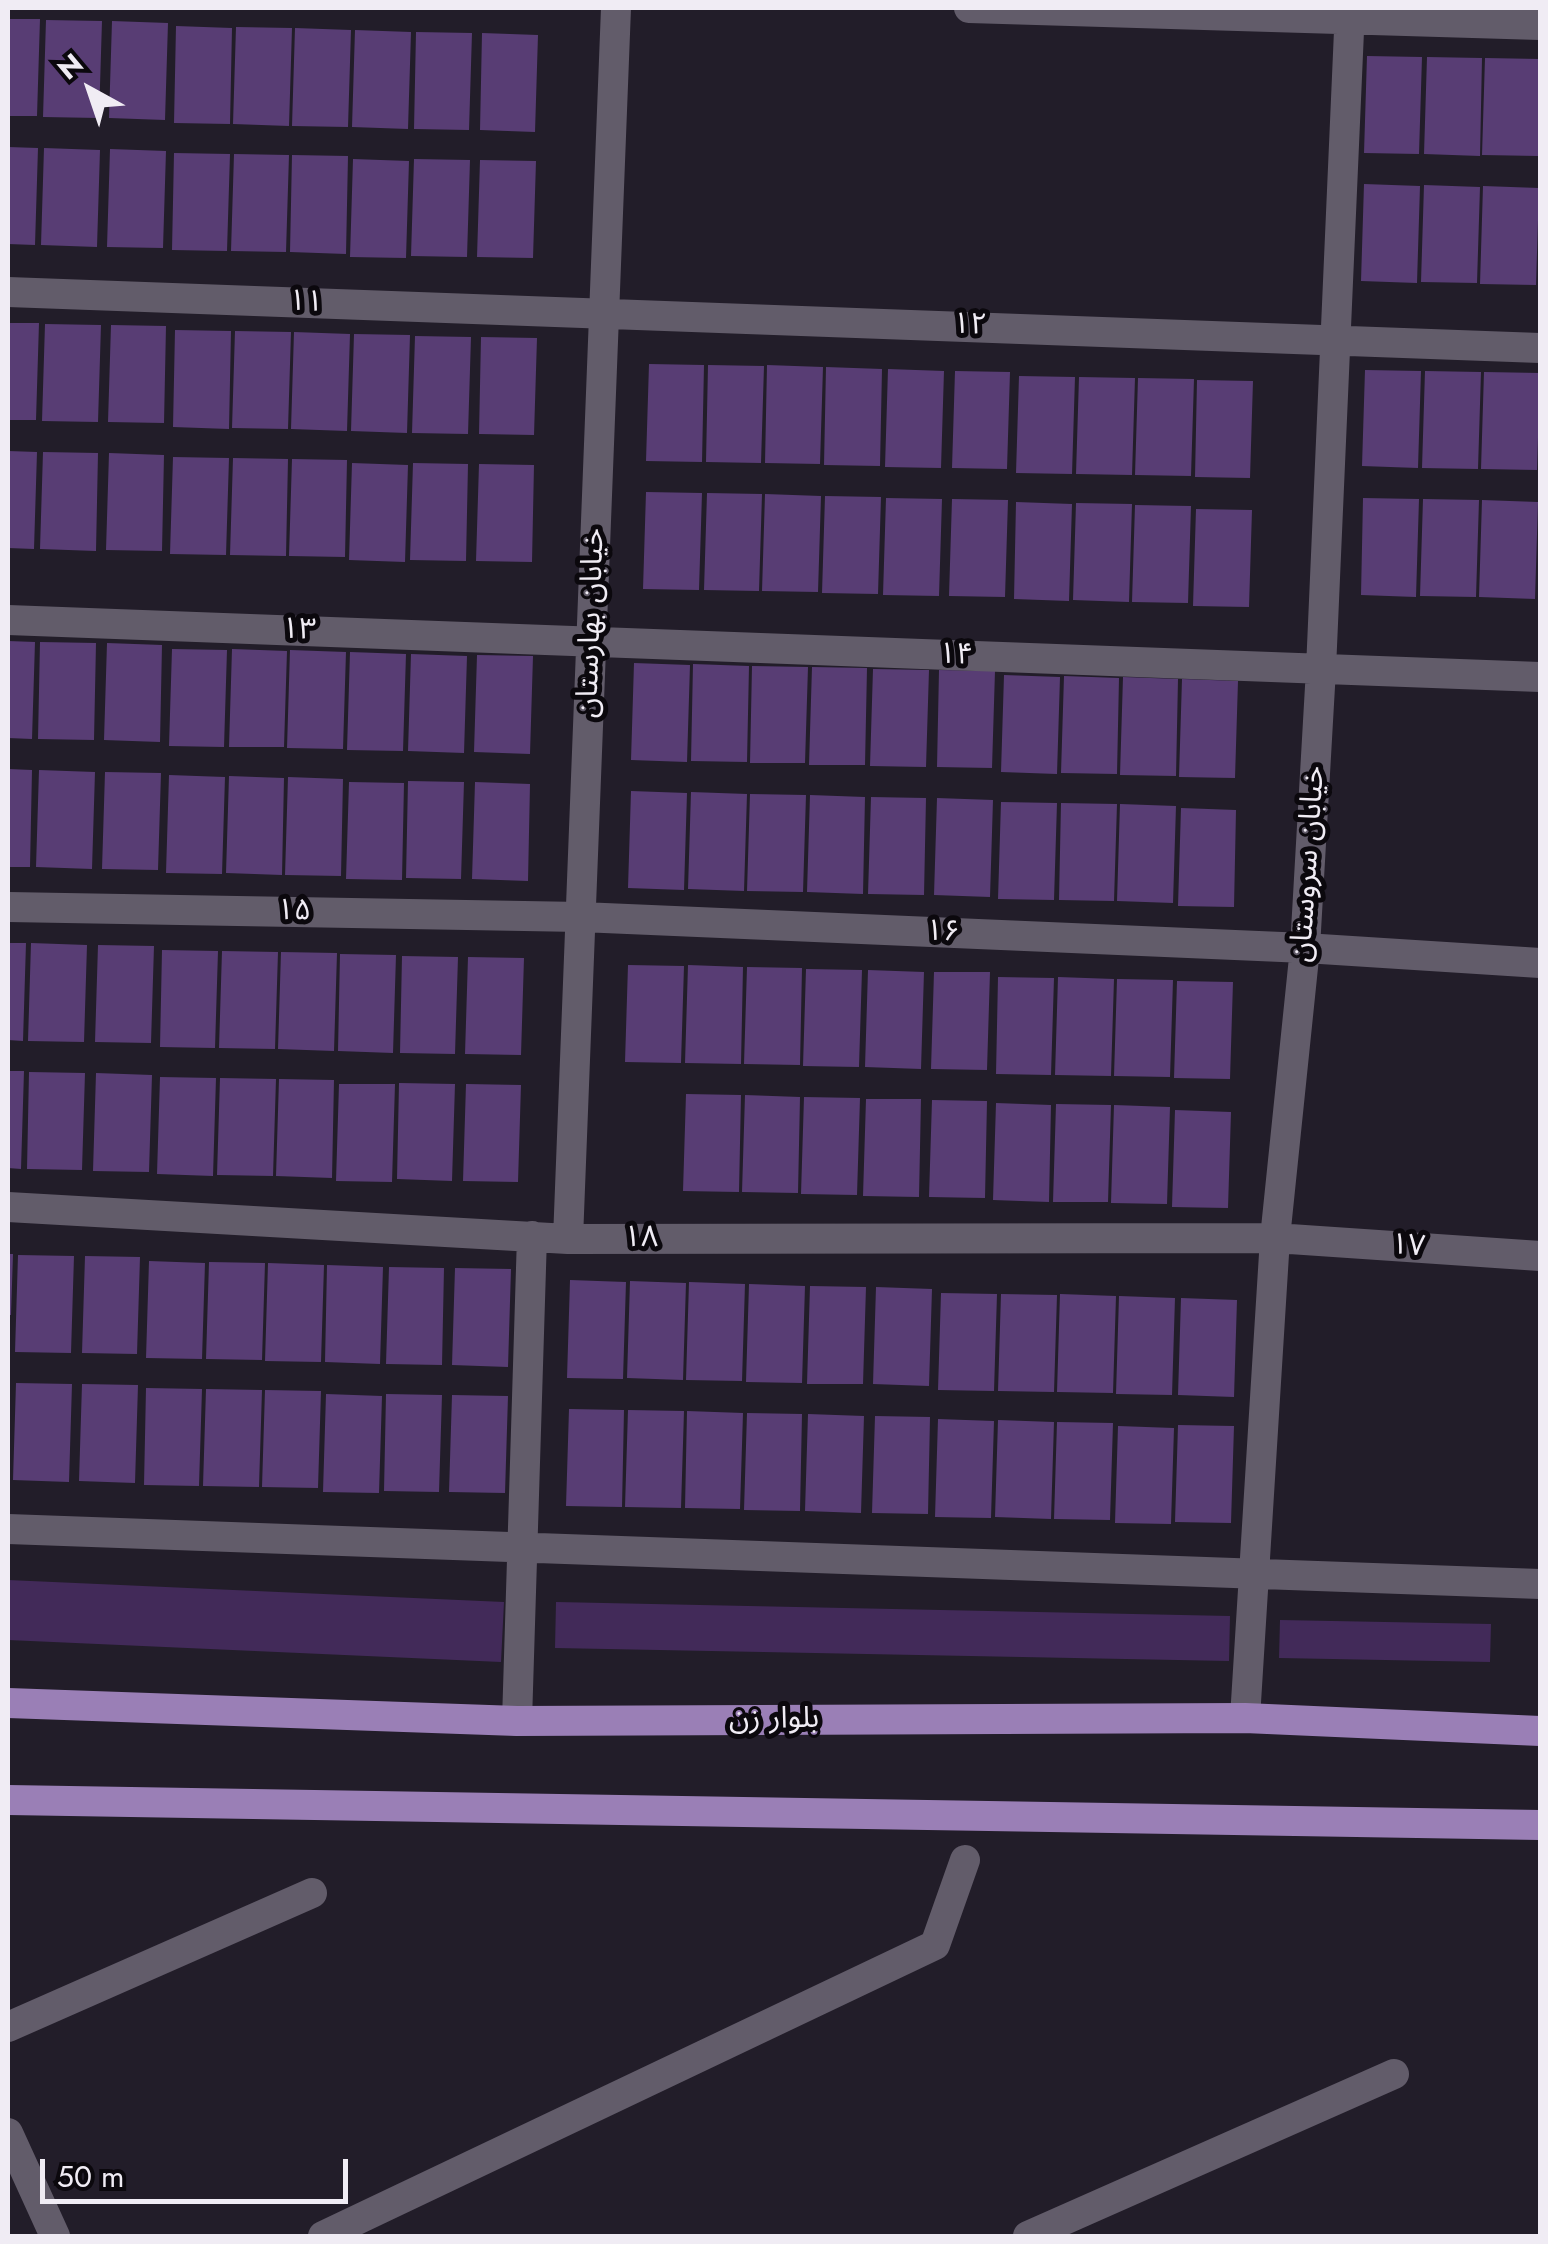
<!DOCTYPE html>
<meta charset="utf-8">
<style>
body{margin:0}
#map{position:relative;width:1548px;height:2244px;overflow:hidden;background:#221d29;font-family:Jost,sans-serif}
canvas{display:block}
.frame{position:absolute;inset:0;border:10px solid #f0ecf4;pointer-events:none}
.north{position:absolute;left:40px;top:40px;width:100px;height:100px;-webkit-text-stroke:8px #0b080d;paint-order:stroke;rotate:320deg;font-size:28px;font-weight:700;line-height:40px;text-align:center;color:#f0ecf4}
.north::after{content:'';display:block;margin:auto;width:35px;height:45px;background:#f0ecf4;clip-path:polygon(50% 0,100% 100%,50% 72%,0 100%)}
.scale{position:absolute;left:40px;top:2159px;width:308px;height:45px;box-sizing:border-box;border:5px solid #f0ecf4;border-top:0;padding-left:12px;font-size:30px;line-height:35px;white-space:nowrap;color:#f0ecf4;-webkit-text-stroke:8px #0b080d;paint-order:stroke}
</style>
<div id="map">
<canvas width="1548" height="2244"></canvas>
<div class="frame"></div>
<div class="north">N</div>
<div class="scale">50 m</div>
</div>
<script>
const c = document.querySelector('canvas').getContext('2d');
c.lineJoin = 'round';
function fillPath(path, color) {
  c.fillStyle = color;
  c.fill(path, 'evenodd');
}
function toPath(rows) {
  const path = new Path2D();
  for (const r of rows) {
    path.moveTo(r[0], r[1]);
    for (let i = 2; i < r.length; i += 2) path.lineTo(r[i], r[i + 1]);
  }
  return path;
}
function strokePath(path, color, width, dash) {
  c.strokeStyle = color;
  c.lineWidth = width;
  c.lineCap = dash ? 'butt' : 'round';
  c.setLineDash(dash || []);
  c.stroke(path);
}
function label(font, color, halo, rows, align = 'center') {
  c.font = font + ' Jost,"Noto Sans Arabic",sans-serif';
  c.lineWidth = 10;
  c.setLineDash([]);
  c.textBaseline = 'middle';
  c.strokeStyle = halo;
  c.fillStyle = color;
  for (const [text, x, y, turn = 0] of rows) {
    c.save();
    c.translate(x, y);
    c.rotate((+turn || 0) * Math.PI / 180);
    c.textAlign = isNaN(turn) ? turn : align;
    if (halo) c.strokeText(text, 0, 0);
    c.fillText(text, 0, 0);
    c.restore();
  }
}
const green = toPath([
 [8,1580,504,1602,501,1662,8,1640],
 [556,1602,1230,1616,1229,1661,555,1648],
 [1280,1620,1491,1624,1490,1662,1279,1658]
]);
const building = toPath([
 [8,19,40,19,37,116,8,116],
 [46,20,102,21,99,118,43,117],
 [112,21,168,23,165,120,109,118],
 [176,26,232,28,230,124,174,123],
 [236,27,292,28,289,126,233,124],
 [295,28,351,30,348,127,292,126],
 [355,30,411,32,408,129,352,127],
 [416,32,472,33,469,130,414,129],
 [482,33,538,35,535,132,480,130],
 [1367,56,1422,57,1419,154,1364,153],
 [1427,57,1482,58,1480,156,1424,154],
 [1485,58,1540,59,1538,156,1482,155],
 [8,147,38,148,35,245,8,244],
 [44,148,100,150,97,247,41,245],
 [110,149,166,151,163,248,107,247],
 [174,153,230,154,227,251,172,250],
 [234,154,289,155,286,252,231,251],
 [292,155,348,156,346,254,290,252],
 [353,159,409,161,406,258,350,257],
 [414,159,470,160,467,257,411,256],
 [480,160,536,161,533,258,477,257],
 [1364,184,1420,186,1417,283,1361,281],
 [1424,185,1480,187,1477,283,1421,282],
 [1483,186,1539,188,1536,285,1480,284],
 [8,323,39,323,36,420,8,420],
 [45,324,101,325,98,422,42,421],
 [111,325,166,326,164,423,108,422],
 [175,330,231,331,229,429,173,427],
 [235,331,291,332,288,429,232,428],
 [294,332,350,334,347,431,291,429],
 [354,334,410,335,407,433,351,431],
 [415,336,471,337,468,434,412,433],
 [481,337,537,338,534,435,479,434],
 [649,364,704,365,702,462,646,461],
 [708,365,764,366,761,463,706,462],
 [767,365,823,367,820,464,765,463],
 [826,367,882,369,880,466,824,465],
 [888,369,944,371,941,468,885,467],
 [1365,370,1421,371,1418,468,1362,466],
 [955,371,1010,372,1007,469,952,468],
 [1425,371,1481,372,1478,469,1422,468],
 [1484,372,1540,373,1537,470,1481,469],
 [1019,376,1075,377,1072,474,1016,473],
 [1079,377,1135,378,1132,475,1076,474],
 [1138,378,1194,379,1191,476,1135,475],
 [1197,380,1253,381,1250,478,1195,477],
 [8,451,37,452,34,549,8,548],
 [43,452,98,453,96,551,40,549],
 [109,453,164,455,162,551,106,550],
 [173,457,229,458,226,555,170,554],
 [233,458,288,459,286,556,230,555],
 [292,459,347,460,345,557,289,556],
 [352,463,408,465,405,562,349,560],
 [413,463,468,464,466,561,410,560],
 [479,464,534,465,532,562,476,561],
 [646,492,702,493,699,590,643,589],
 [707,493,762,494,759,591,704,590],
 [765,494,821,496,818,592,762,591],
 [825,496,881,497,878,594,822,593],
 [886,498,942,499,939,596,883,595],
 [1363,498,1419,499,1416,597,1361,595],
 [952,499,1008,500,1005,597,949,596],
 [1423,499,1479,500,1476,597,1420,596],
 [1482,500,1538,502,1535,599,1479,597],
 [1016,502,1072,504,1069,601,1014,599],
 [1076,503,1132,504,1129,602,1073,600],
 [1135,505,1191,506,1188,603,1132,602],
 [1196,509,1252,510,1249,607,1193,606],
 [8,641,35,642,32,739,8,738],
 [40,642,96,643,94,740,38,739],
 [107,643,162,645,160,742,104,740],
 [172,649,227,650,224,747,169,746],
 [232,649,287,651,284,747,229,747],
 [290,650,346,652,343,749,287,748],
 [350,652,406,654,403,751,347,750],
 [411,654,467,656,464,753,408,751],
 [477,655,533,656,530,754,474,752],
 [634,663,690,665,687,762,631,760],
 [693,664,749,666,747,762,691,761],
 [752,666,808,667,805,763,750,763],
 [812,667,867,668,865,765,809,765],
 [873,669,929,670,926,767,870,766],
 [939,670,995,671,992,768,937,767],
 [1004,675,1060,677,1057,774,1001,772],
 [1064,676,1119,678,1117,774,1061,773],
 [1123,677,1178,679,1176,776,1120,775],
 [1182,679,1238,681,1235,778,1179,777],
 [8,769,32,770,30,867,8,867],
 [39,770,95,772,92,869,36,867],
 [105,772,161,773,158,870,102,869],
 [169,775,225,777,222,874,166,873],
 [229,776,284,778,282,875,226,873],
 [288,777,343,779,341,876,285,875],
 [408,781,464,782,461,879,406,878],
 [349,782,404,783,402,880,346,879],
 [475,782,530,784,528,881,472,879],
 [631,791,687,793,684,890,628,888],
 [691,792,747,794,744,891,688,889],
 [750,794,806,795,803,892,747,891],
 [810,795,865,797,863,894,807,892],
 [871,797,926,798,924,895,868,894],
 [937,798,993,800,990,897,934,895],
 [1001,802,1057,803,1054,900,998,899],
 [1061,803,1117,804,1114,901,1059,900],
 [1120,804,1176,806,1173,903,1117,901],
 [1181,808,1236,810,1234,907,1178,906],
 [8,943,26,943,23,1041,8,1040],
 [31,943,87,945,84,1042,28,1041],
 [98,945,154,946,151,1043,95,1042],
 [162,950,218,951,215,1048,160,1047],
 [222,951,278,952,275,1049,219,1048],
 [281,952,337,953,334,1051,278,1049],
 [340,954,396,955,393,1053,338,1051],
 [402,956,458,957,455,1054,400,1053],
 [468,957,524,958,521,1055,465,1054],
 [628,965,684,966,681,1063,625,1062],
 [688,965,743,967,741,1064,685,1063],
 [747,967,802,968,800,1065,744,1064],
 [806,969,862,970,859,1067,803,1066],
 [868,970,924,972,921,1069,865,1067],
 [934,972,990,972,987,1070,931,1069],
 [998,977,1054,978,1051,1075,996,1074],
 [1058,977,1114,979,1111,1076,1055,1075],
 [1117,979,1173,980,1170,1077,1114,1076],
 [1177,981,1233,982,1230,1079,1174,1078],
 [8,1071,24,1071,21,1169,8,1168],
 [29,1072,85,1073,82,1170,27,1169],
 [96,1073,152,1075,149,1172,93,1171],
 [160,1077,216,1078,213,1176,157,1174],
 [220,1078,276,1079,273,1176,217,1175],
 [279,1079,334,1080,332,1178,276,1176],
 [399,1083,455,1084,452,1181,397,1179],
 [339,1084,395,1084,392,1182,336,1181],
 [466,1084,521,1085,518,1182,463,1181],
 [686,1094,741,1095,739,1192,683,1191],
 [745,1095,800,1097,798,1193,742,1192],
 [804,1097,860,1098,857,1195,801,1194],
 [866,1099,921,1099,919,1197,863,1196],
 [932,1100,987,1101,985,1198,929,1197],
 [996,1103,1051,1105,1049,1202,993,1200],
 [1056,1104,1111,1105,1108,1202,1053,1202],
 [1114,1105,1170,1107,1167,1204,1111,1203],
 [1175,1110,1231,1112,1228,1208,1172,1207],
 [8,1254,13,1254,11,1315,8,1315],
 [18,1255,74,1256,71,1353,15,1352],
 [85,1256,140,1257,137,1354,82,1353],
 [149,1261,205,1263,202,1359,146,1358],
 [209,1262,265,1263,262,1360,206,1359],
 [268,1263,324,1265,321,1362,265,1361],
 [327,1265,383,1267,380,1364,325,1362],
 [389,1267,444,1268,442,1365,386,1364],
 [455,1268,511,1269,508,1367,452,1365],
 [570,1280,626,1282,623,1379,567,1378],
 [630,1281,686,1283,683,1380,627,1378],
 [689,1282,745,1284,742,1381,686,1380],
 [749,1284,805,1286,802,1383,746,1382],
 [810,1286,866,1287,863,1384,807,1384],
 [876,1287,932,1289,929,1386,873,1384],
 [941,1293,997,1294,994,1391,938,1390],
 [1001,1294,1057,1295,1054,1392,998,1391],
 [1060,1294,1116,1296,1113,1393,1057,1392],
 [1119,1296,1175,1298,1172,1395,1116,1394],
 [1181,1298,1237,1300,1234,1397,1178,1395],
 [16,1383,72,1384,69,1482,13,1480],
 [82,1384,138,1385,135,1483,79,1481],
 [146,1388,202,1389,199,1486,144,1485],
 [206,1389,262,1390,259,1487,203,1486],
 [265,1390,321,1391,318,1488,262,1487],
 [326,1394,382,1396,379,1493,323,1492],
 [386,1394,442,1395,439,1492,384,1491],
 [452,1395,508,1396,505,1493,449,1492],
 [569,1409,624,1410,622,1507,566,1506],
 [628,1410,684,1411,681,1508,625,1507],
 [687,1411,743,1413,740,1509,685,1508],
 [747,1413,802,1414,800,1511,744,1510],
 [808,1414,864,1416,861,1513,805,1511],
 [875,1416,930,1417,928,1514,872,1513],
 [938,1419,994,1421,991,1518,935,1517],
 [998,1420,1054,1422,1051,1519,995,1517],
 [1057,1422,1113,1423,1110,1520,1054,1519],
 [1178,1425,1234,1426,1231,1523,1175,1522],
 [1118,1426,1174,1428,1171,1524,1115,1523]
]);
const minor = toPath([
 [969,8,1540,25],
 [8,292,1540,348],
 [8,620,1540,677],
 [8,907,581,917,1305,948,1540,963],
 [8,1207,568,1239,1275,1238,1540,1256],
 [568,1239,616,8],
 [8,1529,1540,1584],
 [1245,1718,1275,1238,1305,948,1321,669,1350,8],
 [517,1721,532,1236],
 [8,2027,312,1893],
 [8,2133,55,2236],
 [323,2236,935,1945,965,1860],
 [1028,2236,1394,2074]
]);
const major = toPath([
 [8,1703,517,1721,1245,1718,1540,1731],
 [8,1800,1540,1825]
]);
const streetNames = [
 ["۱۱",306,303,2],
 ["۱۲",970,326,2],
 ["خیابان بهارستان",592,623,-88],
 ["۱۳",299,631,2],
 ["۱۴",956,656,2],
 ["خیابان سروستان",1309,864,-86],
 ["۱۵",294,912,1],
 ["۱۶",943,933,2],
 ["۱۸",641,1239],
 ["۱۷",1408,1247,4],
 ["بلوار زن",774,1720]
];
fillPath(green, '#422a59');
fillPath(building, '#583d74');
strokePath(minor, '#625c6a', 30);
strokePath(major, '#9a7fb6', 30);
label('30px', '#f0ecf4', '#0b080d', streetNames);
</script>
